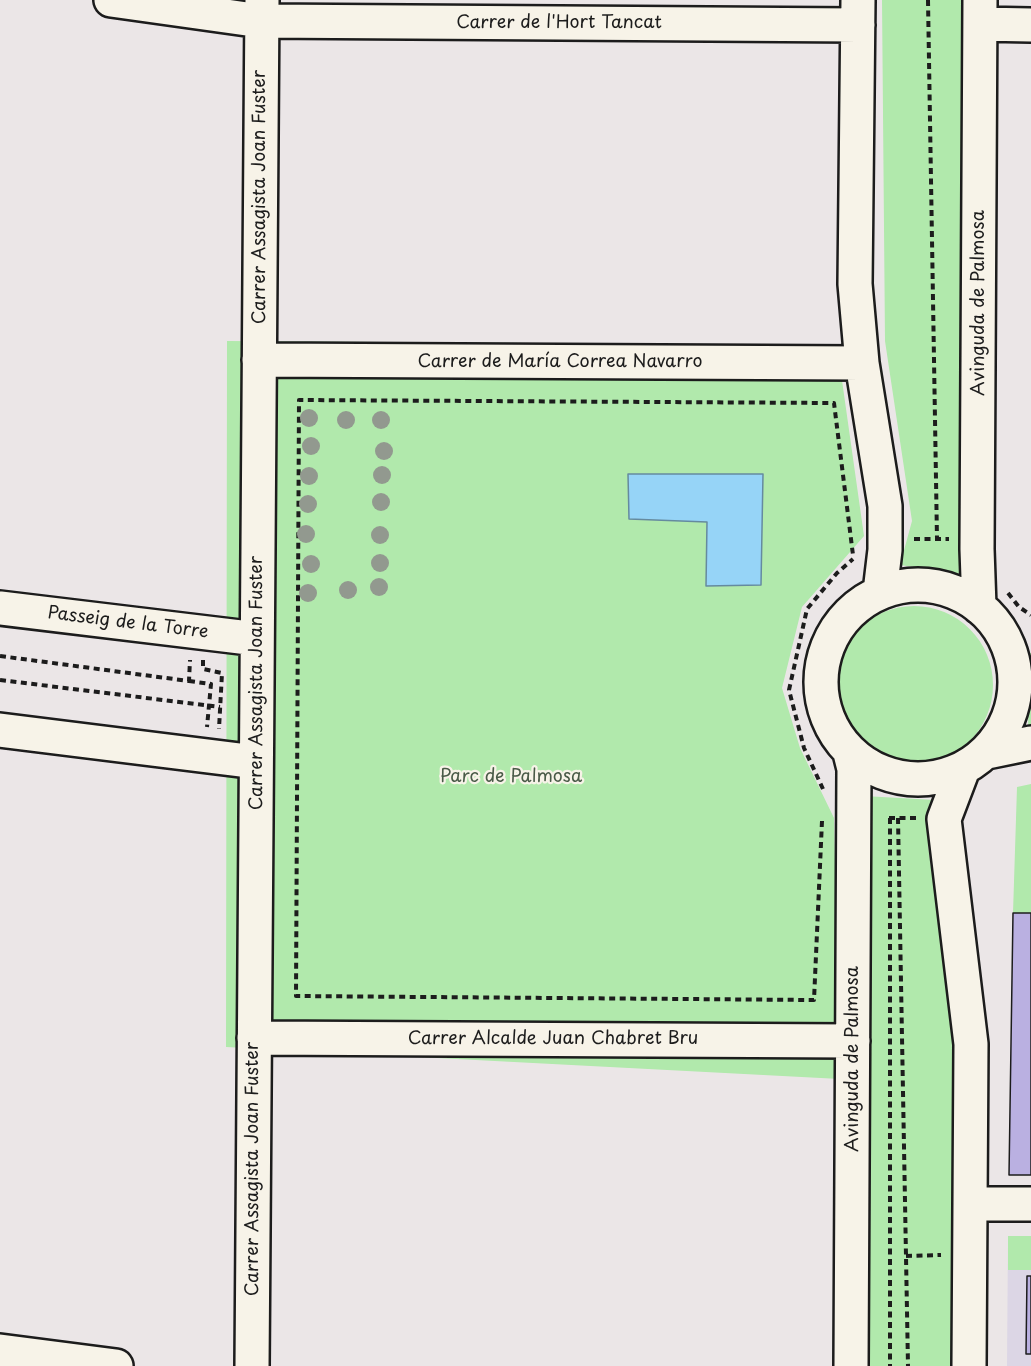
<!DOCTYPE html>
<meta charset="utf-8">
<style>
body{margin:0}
canvas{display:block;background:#ebe6e7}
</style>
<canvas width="1031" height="1366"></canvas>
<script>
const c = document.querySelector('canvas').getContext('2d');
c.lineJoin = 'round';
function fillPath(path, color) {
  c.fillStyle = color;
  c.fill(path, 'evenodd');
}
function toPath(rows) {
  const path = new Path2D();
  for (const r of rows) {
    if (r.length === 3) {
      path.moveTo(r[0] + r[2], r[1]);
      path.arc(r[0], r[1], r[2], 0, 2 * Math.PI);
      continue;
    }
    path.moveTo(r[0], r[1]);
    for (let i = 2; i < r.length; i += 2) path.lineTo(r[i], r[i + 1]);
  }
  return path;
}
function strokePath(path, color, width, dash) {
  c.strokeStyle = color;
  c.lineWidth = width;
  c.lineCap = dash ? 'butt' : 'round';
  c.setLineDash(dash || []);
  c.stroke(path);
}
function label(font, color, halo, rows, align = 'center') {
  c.font = font + ' "Playpen Sans",sans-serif';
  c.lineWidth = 4.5;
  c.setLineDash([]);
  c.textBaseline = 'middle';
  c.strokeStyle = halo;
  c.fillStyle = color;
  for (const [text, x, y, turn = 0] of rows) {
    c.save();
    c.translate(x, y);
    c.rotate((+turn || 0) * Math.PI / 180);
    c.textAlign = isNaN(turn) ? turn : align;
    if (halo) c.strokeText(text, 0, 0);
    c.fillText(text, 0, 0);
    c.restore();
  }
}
const built = toPath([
 [1008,1236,1031,1236,1031,1366,1007,1366]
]);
const green = toPath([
 [882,0,962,0,960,574,900,565,912,521,885,341],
 [227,341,837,345,864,536,802,607,782,688,800,748,834,818,840,1079,226,1047],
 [914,685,79],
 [1029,653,1031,653,1031,735,1028,735],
 [1031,784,1031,913,1013,913,1017,787],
 [864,796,935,800,928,846,959,1068,957,1366,866,1366],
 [1008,1236,1031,1236,1031,1270,1008,1270]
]);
const water = toPath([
 [628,474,763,474,761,585,706,586,707,522,629,519,628,474]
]);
const building = toPath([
 [1013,913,1031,913,1031,1175,1009,1175,1013,913],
 [1027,1276,1031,1276,1031,1354,1026,1354,1027,1276]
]);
const path = toPath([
 [928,0,937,539],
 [914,539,949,539],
 [1008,593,1019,607,1031,615],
 [0,656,189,681,190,660],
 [203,660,203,669,222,673,219,729],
 [0,680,220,707],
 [189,681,211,684,207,727],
 [823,789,804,748,789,690,807,609,837,573,853,559],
 [889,818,917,818],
 [890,818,890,1366],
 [898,818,908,1366],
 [822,821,814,1000,296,996,299,400,834,403,853,555],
 [906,1256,941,1255]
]);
const minor = toPath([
 [111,0,261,21,858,25],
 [858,0,855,284,862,363,885,506,885,550,880,592],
 [980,24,1031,25],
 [259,360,862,363],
 [918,682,97],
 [979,607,977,549,980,0],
 [0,608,257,639],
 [0,730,256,762],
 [987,752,1031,743],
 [850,753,854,769,851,1366],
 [963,769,944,819,971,1044,969,1366],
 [254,1038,853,1041],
 [970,1204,1031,1204],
 [0,1351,116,1366],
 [252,1366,262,0]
]);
const trees = [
 [309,418],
 [346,420],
 [381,420],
 [311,446],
 [384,451],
 [382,475],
 [309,476],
 [381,502],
 [308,504],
 [306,534],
 [380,535],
 [380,563],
 [311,564],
 [379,587],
 [348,590],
 [308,593]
];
const streetNames = [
 ["Carrer de l'Hort Tancat",559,23],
 ["Carrer Assagista Joan Fuster",260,197,-90],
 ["Avinguda de Palmosa",979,303,-90],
 ["Carrer de María Correa Navarro",560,362],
 ["Passeig de la Torre",128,623,7],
 ["Carrer Assagista Joan Fuster",257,683,-90],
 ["Carrer Alcalde Juan Chabret Bru",553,1039],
 ["Avinguda de Palmosa",853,1059,-90],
 ["Carrer Assagista Joan Fuster",253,1169,-90]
];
const parkNames = [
 ["Parc de Palmosa",511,777]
];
fillPath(built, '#dcd6e5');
fillPath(green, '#b1e9ac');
fillPath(water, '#96d4f7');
strokePath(water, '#658a9f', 1.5);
fillPath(building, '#bab0e1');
strokePath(building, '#1c1c1c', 1.5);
strokePath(minor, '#1c1c1c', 38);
strokePath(path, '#1c1c1c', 4, [6, 4.5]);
strokePath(minor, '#f7f3e8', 33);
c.fillStyle = '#92998f';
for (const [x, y] of trees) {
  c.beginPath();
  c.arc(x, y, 9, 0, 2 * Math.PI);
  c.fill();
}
label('18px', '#1c1c1c', '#f7f3e8', streetNames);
label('18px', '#495a47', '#f7f3e8', parkNames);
</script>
